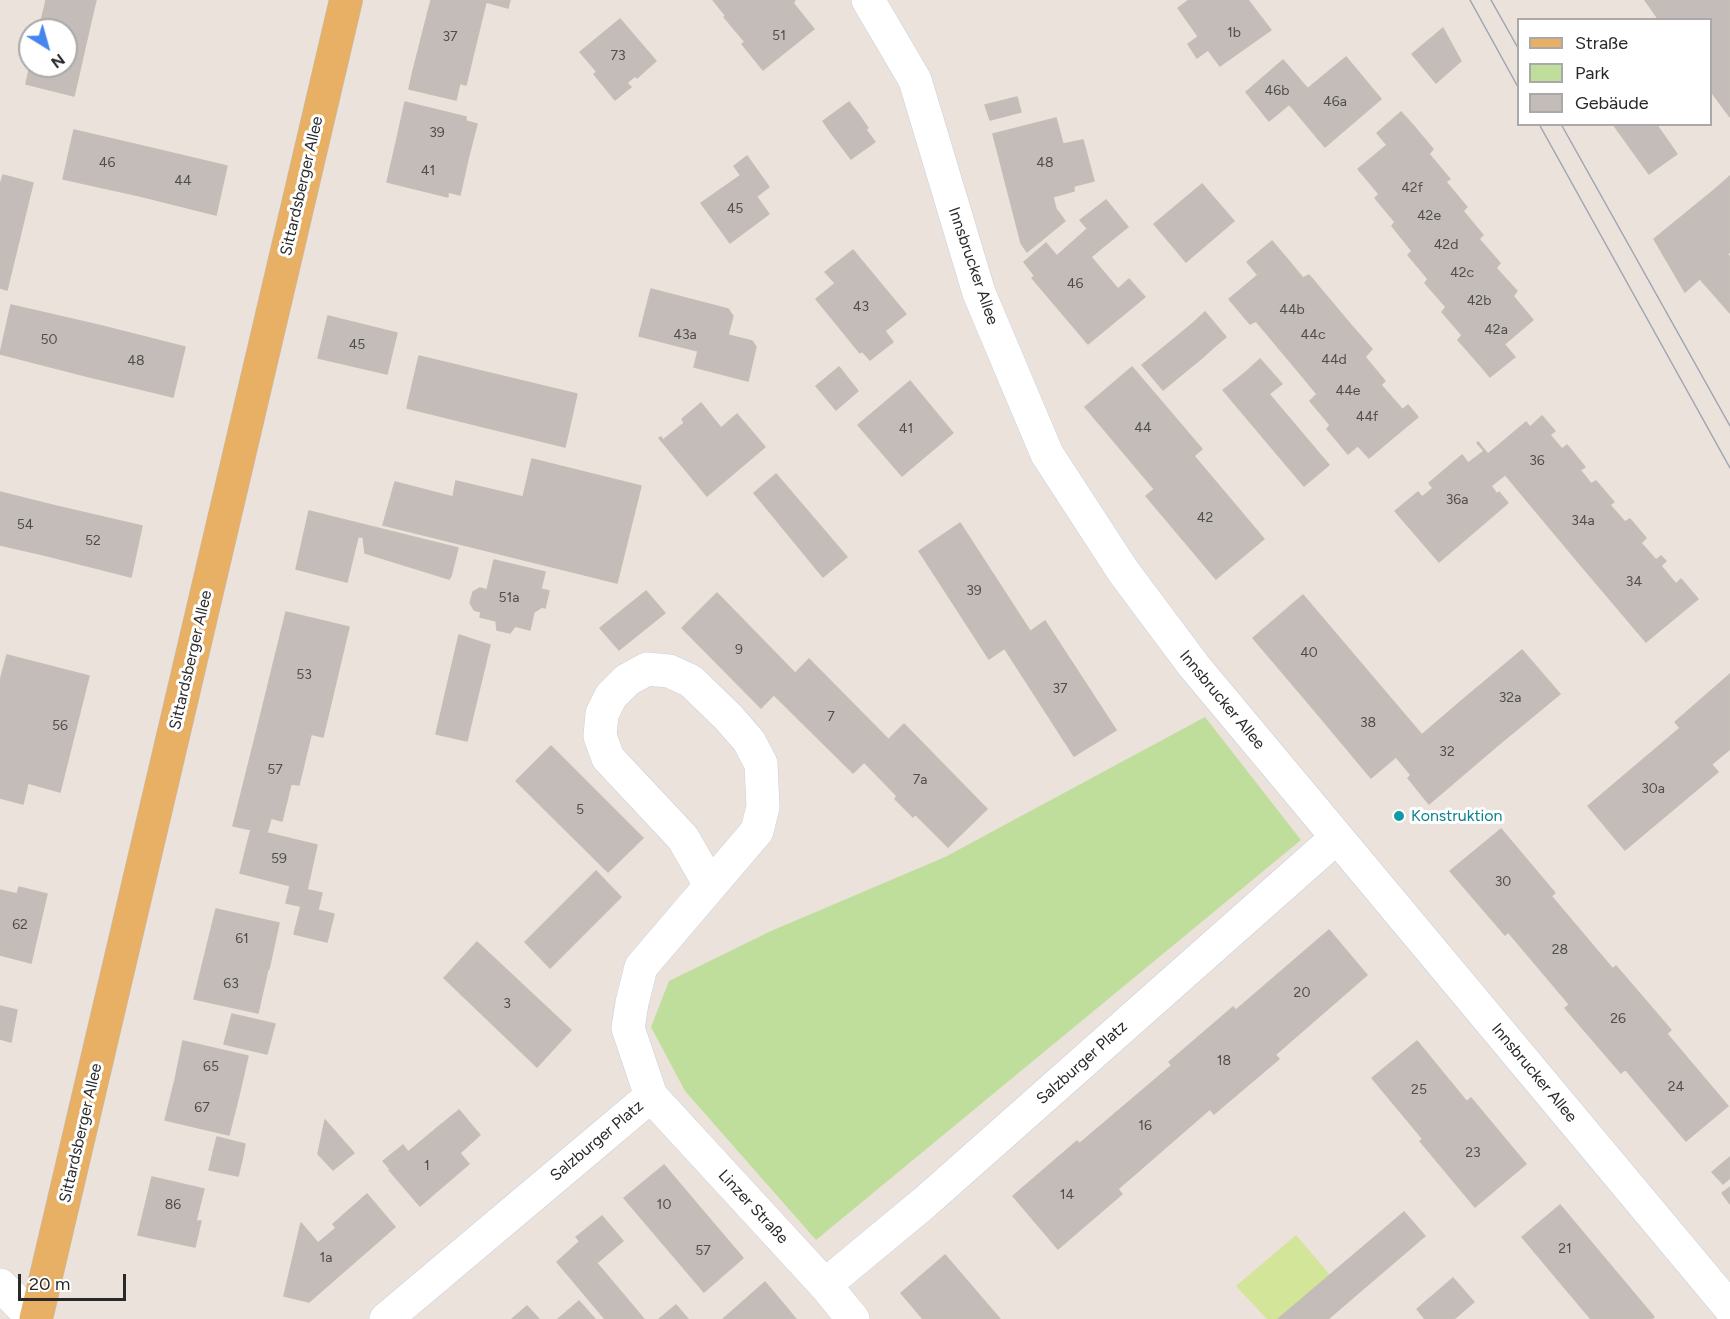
<!DOCTYPE html>
<meta charset="utf-8">
<style>
body{margin:0}
#map{position:relative;width:1730px;height:1319px;overflow:hidden;background:#ebe2dc;font-family:Figtree,sans-serif}
canvas{display:block}
.legend{position:absolute;left:1517px;top:18px;width:195px;height:108px;box-sizing:border-box;background:#fff;border:2px solid #a9a9a9;margin:0;padding:8px 10px;list-style:none;font-size:18px;color:#292929}
.legend li{display:flex;align-items:center;gap:12px;height:30px}
.legend b{width:30px;border:2px solid #a9a9a9}
.north{position:absolute;left:18px;top:18px;width:60px;height:60px;box-sizing:border-box;background:#fff;border:2px solid #a9a9a9;border-radius:50%;rotate:143deg;font-size:16px;font-weight:700;line-height:24px;text-align:center;color:#292929}
.north::after{content:'';display:block;margin:auto;width:21px;height:27px;background:#4685ee;clip-path:polygon(50% 0,100% 100%,50% 72%,0 100%)}
.scale{position:absolute;left:18px;top:1274px;width:108px;height:27px;box-sizing:border-box;border:3px solid #292929;border-top:0;padding-left:8px;font-size:18px;line-height:21px;white-space:nowrap;color:#292929;-webkit-text-stroke:4px #fff;paint-order:stroke}
</style>
<div id="map">
<canvas width="1730" height="1319"></canvas>
<ul class="legend">
<li><b style="height:8px;background:#e7b065"></b>Straße</li>
<li><b style="height:16px;background:#bfde9c"></b>Park</li>
<li><b style="height:16px;background:#c3bcb9"></b>Gebäude</li>
</ul>
<div class="north">N</div>
<div class="scale">20 m</div>
</div>
<script>
const c = document.querySelector('canvas').getContext('2d');
c.lineJoin = 'round';
function fillPath(path, color) {
  c.fillStyle = color;
  c.fill(path, 'evenodd');
}
function toPath(rows) {
  const path = new Path2D();
  for (const r of rows) {
    path.moveTo(r[0], r[1]);
    for (let i = 2; i < r.length; i += 2) path.lineTo(r[i], r[i + 1]);
  }
  return path;
}
function strokePath(path, color, width, dash) {
  c.strokeStyle = color;
  c.lineWidth = width;
  c.lineCap = dash ? 'butt' : 'round';
  c.setLineDash(dash || []);
  c.stroke(path);
}
function label(font, color, halo, rows, align = 'center') {
  c.font = font + ' Figtree,sans-serif';
  c.lineWidth = 6;
  c.setLineDash([]);
  c.textBaseline = 'middle';
  c.strokeStyle = halo;
  c.fillStyle = color;
  for (const [text, x, y, turn = 0] of rows) {
    c.save();
    c.translate(x, y);
    c.rotate((+turn || 0) * Math.PI / 180);
    c.textAlign = isNaN(turn) ? turn : align;
    if (halo) c.strokeText(text, 0, 0);
    c.fillText(text, 0, 0);
    c.restore();
  }
}
const green = toPath([
 [1205,717,1301,840,816,1240,685,1091,651,1027,669,981,771,931,945,857]
]);
const pitch = toPath([
 [1296,1235,1330,1275,1278,1319,1267,1319,1236,1286]
]);
const building = toPath([
 [46,0,96,0,92,17,45,5,46,0],
 [431,0,479,0,486,2,466,85,413,71,431,0],
 [479,0,510,0,508,8,479,0],
 [713,0,745,0,726,16,713,0],
 [745,0,794,0,795,1,745,42,724,17,745,0],
 [1189,0,1248,0,1198,36,1178,8,1189,0],
 [1248,0,1271,30,1220,66,1208,50,1197,58,1188,44,1248,0],
 [1645,0,1730,0,1730,117,1710,90,1710,20,1659,20,1645,0],
 [793,3,814,29,763,70,742,44,793,3],
 [45,5,92,17,74,96,26,84,30,66,66,66,66,30,39,30,45,5],
 [620,19,656,61,637,78,635,76,627,83,631,87,615,100,594,74,597,72,580,52,620,19],
 [1443,28,1461,61,1436,83,1412,54,1443,28],
 [1346,57,1381,99,1325,147,1289,104,1346,57],
 [1283,60,1308,89,1269,121,1246,92,1283,60],
 [413,71,460,83,456,100,409,89,413,71],
 [1017,97,1021,112,990,120,985,105,1017,97],
 [405,102,466,117,466,121,477,124,468,159,396,143,405,102],
 [849,102,859,115,832,134,823,121,849,102],
 [1401,112,1412,124,1387,145,1377,133,1401,112],
 [859,115,868,128,842,147,832,134,859,115],
 [1056,118,1063,144,1083,140,1094,181,1074,186,1074,191,1012,208,993,134,1056,118],
 [1412,124,1433,149,1375,198,1379,194,1358,169,1412,124],
 [1613,124,1656,124,1677,154,1649,174,1613,124],
 [74,130,151,148,140,196,63,179,74,130],
 [866,130,875,142,851,159,842,147,866,130],
 [396,143,468,159,460,195,448,192,448,197,387,182,396,143],
 [151,148,227,166,216,215,140,196,151,148],
 [1433,149,1429,154,1449,178,1392,226,1395,222,1375,198,1433,149],
 [747,156,769,187,756,197,734,166,747,156],
 [3,175,33,183,7,290,0,288,0,185,3,175],
 [741,175,769,214,730,243,701,203,741,175],
 [1730,176,1730,209,1714,190,1730,176],
 [1449,178,1450,179,1446,182,1466,206,1408,255,1412,251,1392,226,1449,178],
 [1202,184,1234,221,1186,262,1154,224,1202,184],
 [1714,190,1725,202,1687,235,1676,221,1714,190],
 [1053,197,1056,209,1065,221,1027,252,1021,243,1012,208,1053,197],
 [1106,200,1128,227,1103,247,1080,220,1106,200],
 [1725,202,1730,209,1730,252,1704,275,1677,244,1725,202],
 [1466,206,1467,207,1463,211,1483,235,1425,283,1428,279,1408,255,1466,206],
 [1676,221,1687,235,1677,244,1704,275,1685,292,1654,239,1676,221],
 [1087,229,1103,247,1091,257,1118,289,1129,279,1145,297,1088,344,1032,278,1087,229],
 [1483,235,1479,239,1500,263,1442,312,1446,307,1425,283,1483,235],
 [1272,241,1283,254,1257,274,1247,262,1272,241],
 [1046,243,1056,255,1034,275,1024,262,1046,243],
 [853,250,862,261,835,283,825,272,853,250],
 [1283,254,1303,278,1309,275,1250,324,1229,299,1283,254],
 [1727,254,1730,257,1730,313,1700,279,1727,254],
 [862,261,906,314,885,331,893,342,870,360,862,351,860,353,816,299,862,261],
 [1500,263,1496,268,1517,291,1458,340,1462,335,1442,312,1500,263],
 [1309,275,1330,300,1276,345,1256,321,1250,324,1309,275],
 [651,289,728,309,733,316,728,335,752,341,756,347,748,381,694,367,698,351,639,336,651,289],
 [1517,291,1513,296,1533,320,1480,365,1458,340,1517,291],
 [1330,300,1351,325,1297,370,1276,345,1330,300],
 [11,305,98,325,86,376,0,354,11,305],
 [1205,312,1226,337,1214,347,1193,323,1205,312],
 [328,316,397,333,387,374,318,358,328,316],
 [1193,323,1214,347,1202,358,1181,333,1193,323],
 [98,325,185,347,173,397,86,376,98,325],
 [1351,325,1372,349,1310,401,1317,394,1297,370,1351,325],
 [1181,333,1202,358,1163,390,1142,365,1181,333],
 [1504,344,1515,357,1490,377,1480,365,1504,344],
 [1372,349,1365,357,1385,381,1327,429,1330,425,1310,401,1372,349],
 [419,356,577,394,565,447,407,408,419,356],
 [1260,359,1282,384,1269,394,1248,370,1260,359],
 [839,367,858,391,836,410,816,386,839,367],
 [1132,367,1202,449,1155,490,1085,407,1132,367],
 [1248,370,1269,394,1256,405,1236,380,1248,370],
 [1236,380,1256,405,1244,415,1223,390,1236,380],
 [910,381,953,433,902,476,858,425,910,381],
 [1385,381,1381,385,1402,409,1348,454,1327,429,1385,381],
 [1269,394,1329,465,1304,486,1244,415,1269,394],
 [701,403,721,428,737,414,765,447,707,496,659,438,661,437,663,440,684,423,682,419,701,403],
 [1408,405,1418,417,1394,437,1384,425,1408,405],
 [1542,416,1555,431,1550,435,1562,449,1567,445,1585,467,1580,470,1585,476,1538,514,1488,454,1526,422,1530,427,1542,416],
 [1384,425,1394,437,1369,458,1358,446,1384,425],
 [1478,442,1505,475,1491,486,1497,494,1499,492,1508,503,1439,562,1395,511,1418,492,1422,497,1433,488,1429,483,1462,455,1468,463,1484,451,1477,443,1478,442],
 [1194,456,1264,539,1216,579,1146,496,1194,456],
 [532,459,641,486,617,583,383,525,395,482,453,497,456,481,523,497,532,459],
 [776,474,847,557,823,577,754,493,776,474],
 [1585,476,1591,484,1596,481,1614,502,1610,505,1625,522,1630,519,1579,563,1538,514,1585,476],
 [0,492,56,506,44,555,0,545,0,492],
 [56,506,142,526,131,577,44,555,56,506],
 [309,511,458,548,451,576,449,579,365,553,363,537,358,537,347,582,296,569,309,511],
 [1630,519,1646,538,1641,543,1656,560,1661,556,1666,561,1661,566,1676,584,1681,579,1698,599,1646,642,1579,563,1630,519],
 [960,523,1030,631,989,659,919,551,960,523],
 [494,560,545,572,541,589,549,591,545,608,542,607,534,612,530,630,515,626,510,633,497,630,496,621,480,617,481,612,474,610,470,603,473,592,480,588,487,590,494,560],
 [646,591,665,613,619,650,600,628,646,591],
 [717,593,795,673,761,708,682,628,717,593],
 [1303,595,1365,668,1315,711,1253,638,1303,595],
 [286,612,349,627,323,737,259,722,286,612],
 [1045,621,1116,730,1074,756,1005,649,1045,621],
 [459,635,490,645,467,741,436,734,459,635],
 [1522,650,1560,694,1497,746,1460,702,1522,650],
 [7,655,89,676,60,792,28,783,23,804,0,798,0,681,7,655],
 [809,659,888,739,853,773,774,695,809,659],
 [1365,668,1422,735,1371,778,1315,711,1365,668],
 [1730,674,1730,749,1712,764,1675,722,1730,674],
 [1460,702,1497,746,1429,804,1408,778,1411,775,1396,757,1460,702],
 [259,722,311,735,299,785,291,784,282,821,271,818,267,833,233,826,259,722],
 [904,724,987,809,948,847,915,814,913,817,895,799,897,796,865,763,904,724],
 [1680,728,1718,772,1625,850,1588,806,1680,728],
 [551,746,643,838,608,872,516,781,551,746],
 [251,829,317,845,307,890,240,873,251,829],
 [1501,829,1555,893,1505,935,1450,871,1501,829],
 [596,871,621,897,550,968,525,942,596,871],
 [290,886,322,893,318,910,286,903,290,886],
 [19,887,47,894,31,963,0,955,0,890,17,894,19,887],
 [1552,897,1612,968,1569,1004,1509,933,1552,897],
 [301,906,334,914,327,942,294,934,301,906],
 [216,909,279,923,269,969,205,954,216,909],
 [1329,930,1367,975,1275,1055,1236,1010,1329,930],
 [477,942,571,1030,537,1067,444,978,477,942],
 [205,954,268,969,258,1013,194,999,205,954],
 [1616,966,1671,1030,1621,1073,1565,1008,1616,966],
 [0,1006,17,1010,11,1042,0,1039,0,1006],
 [1233,1007,1279,1059,1214,1114,1169,1062,1233,1007],
 [232,1014,275,1024,271,1039,228,1029,232,1014],
 [228,1029,271,1039,267,1054,224,1044,228,1029],
 [1667,1034,1728,1106,1686,1141,1625,1069,1667,1034],
 [183,1041,248,1056,239,1095,175,1080,183,1041],
 [1417,1041,1467,1102,1422,1138,1372,1078,1417,1041],
 [1172,1065,1210,1109,1118,1189,1079,1144,1172,1065],
 [175,1080,239,1095,229,1135,165,1120,175,1080],
 [1471,1098,1526,1164,1475,1207,1420,1141,1471,1098],
 [459,1110,480,1135,460,1153,438,1127,459,1110],
 [325,1120,354,1153,333,1170,318,1154,325,1120],
 [438,1127,469,1164,420,1206,389,1170,390,1169,383,1161,403,1145,408,1152,438,1127],
 [217,1137,245,1144,242,1160,213,1153,217,1137],
 [1077,1141,1122,1194,1058,1249,1013,1196,1077,1141],
 [213,1153,242,1160,238,1176,209,1170,213,1153],
 [1730,1157,1730,1178,1723,1184,1712,1172,1730,1157],
 [664,1165,703,1211,664,1245,624,1198,664,1165],
 [152,1177,204,1189,196,1221,201,1221,195,1247,138,1235,152,1177],
 [1730,1187,1730,1204,1722,1193,1730,1187],
 [367,1194,395,1227,309,1302,284,1296,301,1223,318,1243,336,1228,333,1224,367,1194],
 [1560,1205,1607,1261,1569,1293,1522,1237,1560,1205],
 [703,1211,743,1258,704,1292,664,1245,703,1211],
 [1404,1212,1425,1236,1328,1319,1278,1319,1404,1212],
 [602,1216,623,1241,598,1262,576,1237,602,1216],
 [579,1242,644,1319,605,1319,557,1262,579,1242],
 [945,1255,1000,1319,923,1319,901,1293,945,1255],
 [1607,1261,1654,1317,1651,1319,1591,1319,1569,1293,1607,1261],
 [1453,1278,1474,1302,1454,1319,1425,1319,1417,1309,1453,1278],
 [765,1282,796,1319,723,1319,765,1282],
 [579,1301,595,1319,558,1319,579,1301],
 [676,1305,688,1319,659,1319,676,1305],
 [527,1306,539,1319,512,1319,527,1306]
]);
const minor = toPath([
 [868,0,915,80,979,293,1047,454,1123,571,1194,666,1730,1308],
 [651,1096,825,1285,853,1319],
 [0,1285,34,1319],
 [825,1285,924,1203,1336,838],
 [386,1319,651,1096,628,1028,632,1003,641,967,757,831,763,807,761,764,749,741,729,718,691,681,669,671,647,669,627,680,611,696,602,714,600,736,608,758,683,838,710,885]
]);
const major = toPath([
 [36,1319,346,0]
]);
const tram = toPath([
 [1470,0,1518,87],
 [1491,0,1518,48],
 [1539,124,1730,468],
 [1561,124,1730,426]
]);
const markers = [
 [1399,816,6,"#0f9aa8"]
];
const numberNames = [
 ["1b",1234,33],
 ["51",779,36],
 ["37",450,37],
 ["73",618,56],
 ["46b",1277,91],
 ["46a",1335,102],
 ["39",437,133],
 ["46",107,163],
 ["48",1045,163],
 ["41",428,171],
 ["44",183,181],
 ["42f",1412,188],
 ["45",735,209],
 ["42e",1429,216],
 ["42d",1446,245],
 ["42c",1462,273],
 ["46",1075,284],
 ["42b",1479,301],
 ["43",861,307],
 ["44b",1292,310],
 ["42a",1496,330],
 ["43a",685,335],
 ["44c",1313,335],
 ["50",49,340],
 ["45",357,345],
 ["44d",1334,360],
 ["48",136,361],
 ["44e",1348,391],
 ["44f",1367,417],
 ["44",1143,428],
 ["41",906,429],
 ["36",1537,461],
 ["36a",1457,500],
 ["42",1205,518],
 ["34a",1583,521],
 ["54",25,525],
 ["52",93,541],
 ["34",1634,582],
 ["39",974,591],
 ["51a",509,598],
 ["9",739,650],
 ["40",1309,653],
 ["53",304,675],
 ["37",1060,689],
 ["32a",1510,698],
 ["7",831,717],
 ["38",1368,723],
 ["56",60,726],
 ["32",1447,752],
 ["57",275,770],
 ["7a",920,780],
 ["30a",1653,789],
 ["5",580,810],
 ["59",279,859],
 ["30",1503,882],
 ["62",20,925],
 ["61",242,939],
 ["28",1560,950],
 ["63",231,984],
 ["20",1302,993],
 ["3",507,1004],
 ["26",1618,1019],
 ["18",1224,1061],
 ["65",211,1067],
 ["24",1676,1087],
 ["25",1419,1090],
 ["67",202,1108],
 ["16",1145,1126],
 ["23",1473,1153],
 ["1",427,1166],
 ["14",1067,1195],
 ["86",173,1205],
 ["10",664,1205],
 ["21",1565,1249],
 ["57",703,1251],
 ["1a",326,1258]
];
const streetNames = [
 ["Sittardsberger Allee",302,186,-77],
 ["Innsbrucker Allee",973,266,71],
 ["Sittardsberger Allee",191,660,-77],
 ["Innsbrucker Allee",1222,700,50],
 ["Salzburger Platz",1082,1063,-42],
 ["Innsbrucker Allee",1534,1073,50],
 ["Sittardsberger Allee",81,1133,-77],
 ["Salzburger Platz",597,1141,-40],
 ["Linzer Straße",753,1207,47]
];
const cultureNames = [
 ["Konstruktion",1411,816]
];
fillPath(green, '#bfde9c');
fillPath(pitch, '#d2e598');
fillPath(building, '#c3bcb9');
strokePath(building, '#c6bdb6', 1.5);
strokePath(minor, '#cad0da', 34);
strokePath(major, '#c3c3c3', 34);
strokePath(minor, '#fff', 33);
strokePath(major, '#e7b065', 33);
strokePath(tram, '#9fa6b2', 1.5);
for (const [x, y, r, color] of markers) {
  const dot = new Path2D();
  dot.arc(x, y, r, 0, 2 * Math.PI);
  c.fillStyle = color;
  c.fill(dot);
  strokePath(dot, '#fff', 2);
}
label('14px', '#504e4d', null, numberNames);
label('16px', '#292929', '#fff', streetNames);
label('16px', '#0d838f', '#fff', cultureNames, 'left');
</script>
